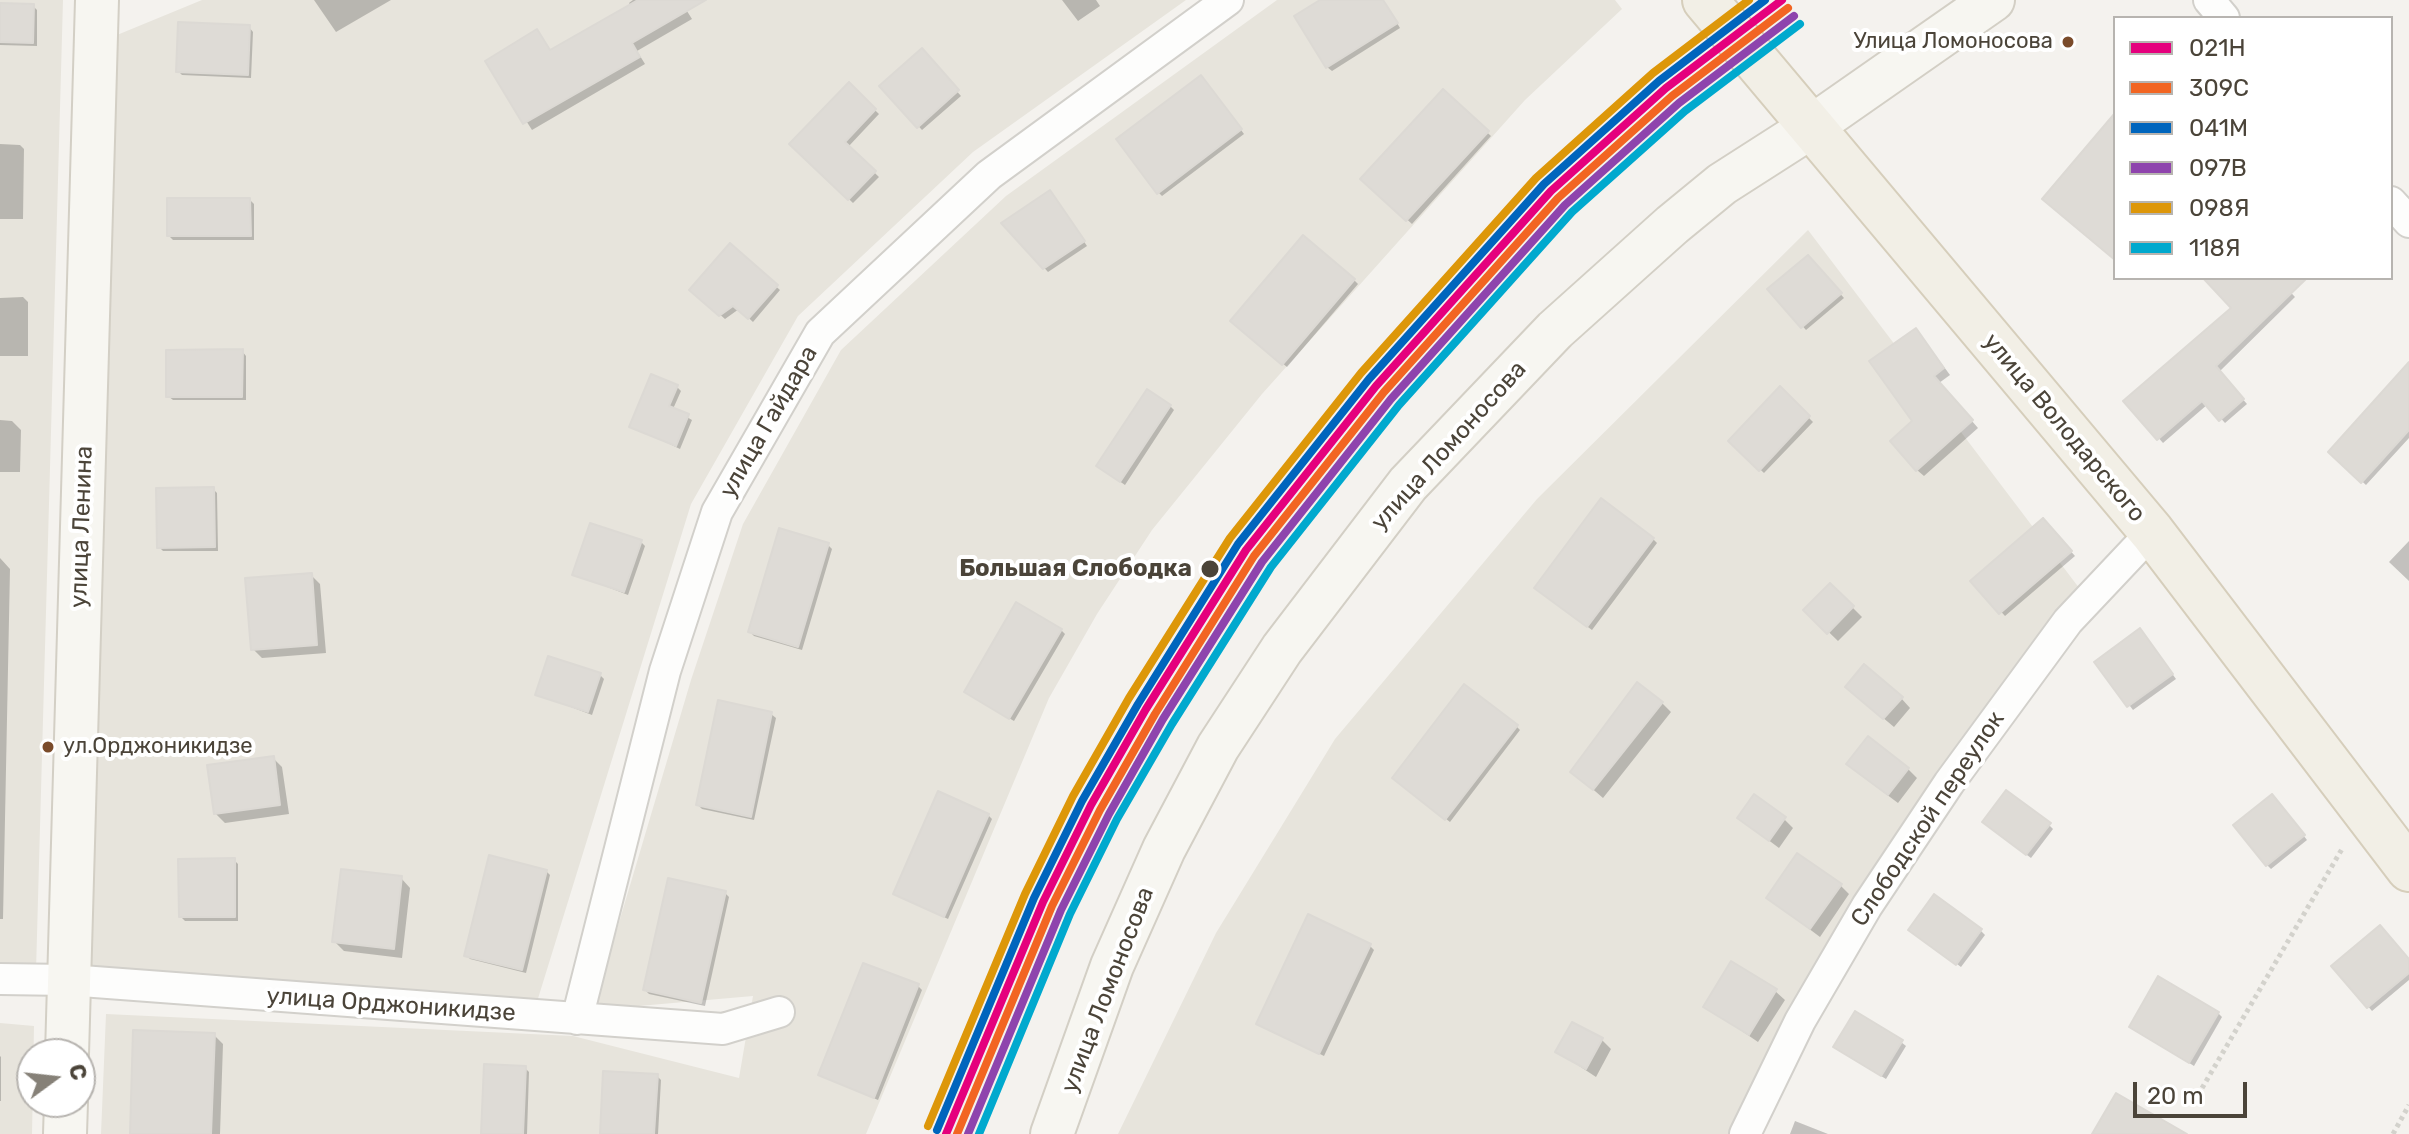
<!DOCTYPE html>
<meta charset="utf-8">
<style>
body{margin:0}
#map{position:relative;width:2409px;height:1134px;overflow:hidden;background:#f4f2ee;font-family:Rubik,sans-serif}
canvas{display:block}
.legend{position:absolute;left:2113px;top:16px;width:280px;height:264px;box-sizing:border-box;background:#fff;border:2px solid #b7b4b0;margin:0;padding:10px 14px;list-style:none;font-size:24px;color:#4b4439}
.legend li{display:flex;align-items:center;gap:16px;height:40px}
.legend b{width:40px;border:2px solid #b7b4b0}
.north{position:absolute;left:16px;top:1038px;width:80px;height:80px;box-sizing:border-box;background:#fff;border:2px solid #b7b4b0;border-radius:50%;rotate:75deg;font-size:22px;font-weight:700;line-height:32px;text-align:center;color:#4b4439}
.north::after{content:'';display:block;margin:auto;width:28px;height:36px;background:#868178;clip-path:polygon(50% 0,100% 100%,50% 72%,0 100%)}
.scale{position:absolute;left:2133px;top:1082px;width:114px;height:36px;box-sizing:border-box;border:4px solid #4b4439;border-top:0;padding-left:10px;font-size:24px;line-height:28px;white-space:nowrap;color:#4b4439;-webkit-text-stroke:6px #fff;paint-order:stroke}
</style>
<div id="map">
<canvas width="2409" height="1134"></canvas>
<ul class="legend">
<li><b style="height:10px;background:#e5007d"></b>021Н</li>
<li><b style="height:10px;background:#f26522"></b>309С</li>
<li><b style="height:10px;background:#0065bd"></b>041М</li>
<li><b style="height:10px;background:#8e44ad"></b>097В</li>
<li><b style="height:10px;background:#dd9709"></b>098Я</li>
<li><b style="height:10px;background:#00a9ce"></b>118Я</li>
</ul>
<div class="north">С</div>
<div class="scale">20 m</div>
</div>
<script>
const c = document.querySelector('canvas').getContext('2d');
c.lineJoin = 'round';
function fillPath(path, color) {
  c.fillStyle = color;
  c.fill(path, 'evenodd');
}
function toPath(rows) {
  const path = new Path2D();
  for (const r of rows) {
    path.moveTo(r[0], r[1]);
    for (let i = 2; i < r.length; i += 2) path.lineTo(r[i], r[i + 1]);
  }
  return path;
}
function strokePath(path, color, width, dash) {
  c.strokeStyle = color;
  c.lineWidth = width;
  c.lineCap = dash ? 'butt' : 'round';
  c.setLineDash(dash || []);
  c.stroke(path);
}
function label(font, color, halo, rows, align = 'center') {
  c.font = font + ' Rubik,sans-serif';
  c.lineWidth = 8;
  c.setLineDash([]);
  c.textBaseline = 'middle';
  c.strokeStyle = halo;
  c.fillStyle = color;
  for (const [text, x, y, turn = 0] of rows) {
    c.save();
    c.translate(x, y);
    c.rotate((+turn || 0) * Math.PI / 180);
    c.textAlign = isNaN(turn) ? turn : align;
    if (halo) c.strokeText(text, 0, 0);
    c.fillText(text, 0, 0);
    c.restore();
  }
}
const residential = toPath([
 [0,0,63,0,36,971,0,969],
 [202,0,1186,0,973,152,798,316,691,504,536,1005,91,974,117,35],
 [1277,0,1615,0,1622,9,1525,100,1262,394,1152,530,1097,614,1049,698,866,1134,101,1134,106,1014,573,1036,739,1078,753,996,593,1010,691,680,743,524,841,350,1006,196],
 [1808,230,2092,605,1863,891,1745,1134,1118,1134,1216,933,1335,739,1537,499],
 [0,1023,34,1026,32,1134,0,1134]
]);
const shadow = toPath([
 [314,0,391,0,336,32],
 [633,0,680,0,692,19,637,51,645,64,532,130,488,61,537,32,551,51,631,6,629,3],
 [1062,0,1096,0,1100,6,1078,21],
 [1323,0,1383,0,1400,28,1332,71,1327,67],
 [0,5,33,6,37,10,37,46,0,45],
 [249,27,253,32,251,78,182,75,178,71],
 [921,51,961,96,922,130,882,86],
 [1205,81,1244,134,1162,196,1158,192],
 [849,85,879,114,848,147,879,177,853,203,792,144],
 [1443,92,1491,136,1412,224,1363,179],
 [0,144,20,145,24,149,23,219,0,219],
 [1054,197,1087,246,1048,272,1004,223],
 [250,200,254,204,254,240,173,240,169,236],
 [730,246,780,290,753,322,739,309,725,319,692,290],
 [1808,258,1844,298,1806,330,1770,289],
 [2233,278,2277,278,2295,297,2219,372,2247,404,2225,423,2208,404,2163,443,2126,401,2234,308],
 [1354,280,1358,284,1287,367,1236,325],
 [23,297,28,302,28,356,0,356,0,298],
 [1922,337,1950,375,1939,383,1978,428,1924,476,1917,470,1915,421],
 [242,351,246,356,246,400,173,400,168,396],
 [2409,380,2409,438,2366,485,2330,452],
 [677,387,681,391,673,409,692,420,680,449,632,426],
 [1780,389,1813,422,1764,473,1730,441],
 [1170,406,1174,410,1125,485,1103,470],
 [0,420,12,421,21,430,20,472,0,472],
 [213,489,217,493,218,551,163,551,159,547],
 [2043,520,2075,556,2005,616,1973,581],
 [1653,539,1657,543,1592,630,1540,592],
 [2409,541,2409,581,2389,562],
 [641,542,645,546,628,595,574,574],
 [828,545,832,549,802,650,754,636,750,632],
 [0,558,10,569,3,919,0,919],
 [311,575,320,584,326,653,262,658,253,649],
 [1830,585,1862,617,1838,641,1806,610],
 [1061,630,1065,634,1014,721,971,696],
 [2144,635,2176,679,2133,710,2097,662],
 [600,675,604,679,592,715,537,694],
 [1857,696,1901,698,1910,708,1894,727],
 [1662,703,1671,712,1603,798,1573,772],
 [771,714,776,718,754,820,702,809,698,805],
 [1516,726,1520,730,1450,822,1399,782],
 [273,758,282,767,289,814,225,823,216,814],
 [1908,769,1917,778,1898,803,1858,773],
 [2276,801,2307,840,2271,869,2267,865],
 [988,815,992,819,948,919,896,894],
 [1739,818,1784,819,1793,828,1779,848],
 [2049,825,2053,829,2031,858,1988,826],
 [234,860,238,864,238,921,185,921,181,917],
 [546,871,550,875,526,973,470,959,466,955],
 [401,878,410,888,402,958,344,951,334,941],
 [1840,885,1849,894,1820,937,1768,898],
 [725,893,729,897,705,1006,649,994,645,990],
 [1981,931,1985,935,1961,967,1915,933],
 [1370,946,1374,950,1324,1056,1258,1023],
 [2409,961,2409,980,2372,1011,2334,966],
 [918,986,922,990,878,1100,821,1075],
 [1775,991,1785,1000,1758,1042,1705,1006],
 [2218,1013,2222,1017,2194,1066,2132,1027],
 [214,1035,223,1044,220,1134,132,1134],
 [1602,1040,1611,1049,1596,1077,1558,1052],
 [1901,1042,1906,1046,1886,1079,1840,1051],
 [0,1056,1,1057,1,1101,0,1101],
 [525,1068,529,1072,527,1134,483,1134],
 [657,1076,661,1080,658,1134,602,1134],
 [1795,1121,1828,1134,1790,1134]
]);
const building = toPath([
 [638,0,706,0,632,43,640,57,523,124,485,61,537,29,550,50,638,0],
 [1320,0,1383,0,1398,23,1326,68,1294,16,1320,0],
 [0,3,34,4,33,43,0,42,0,3],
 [178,22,250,25,248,75,176,72,178,22],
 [922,48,959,90,917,128,879,86,922,48],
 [1201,75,1242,129,1157,194,1116,139,1201,75],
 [849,82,876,109,845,142,876,171,848,200,789,144,849,82],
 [1443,89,1489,131,1406,221,1360,179,1443,89],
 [2115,113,2115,260,2042,199,2115,113],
 [1050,190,1085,241,1043,269,1001,223,1050,190],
 [167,198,250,198,251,236,167,236,167,198],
 [1303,235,1355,279,1282,365,1230,321,1303,235],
 [730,243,778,285,748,319,733,306,719,316,689,290,730,243],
 [1808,255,1842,293,1801,328,1767,289,1808,255],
 [2203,278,2307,278,2216,366,2244,399,2219,421,2202,401,2157,440,2123,401,2231,308,2203,278],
 [1916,328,1944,368,1934,376,1973,420,1916,471,1890,441,1912,421,1869,361,1916,328],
 [243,349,242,397,166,397,166,350,243,349],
 [2409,362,2409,430,2361,483,2328,452,2409,362],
 [651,374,678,385,669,406,689,414,676,446,629,427,651,374],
 [1780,386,1810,416,1759,471,1728,441,1780,386],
 [1147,389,1171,405,1120,482,1096,466,1147,389],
 [214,487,215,547,157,548,156,488,214,487],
 [1601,498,1654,538,1587,627,1534,588,1601,498],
 [2043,518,2072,551,1999,614,1970,581,2043,518],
 [590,523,642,540,624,592,572,575,590,523],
 [779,528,829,543,798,647,748,632,779,528],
 [312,573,317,645,251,650,245,578,312,573],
 [1830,583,1854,606,1827,634,1803,610,1830,583],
 [1016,602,1062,629,1009,719,964,692,1016,602],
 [2140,628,2173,674,2127,707,2094,662,2140,628],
 [548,656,601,673,588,712,535,695,548,656],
 [1864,664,1903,697,1883,719,1845,687,1864,664],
 [1637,682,1663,702,1593,790,1570,772,1637,682],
 [1464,684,1518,725,1445,820,1392,778,1464,684],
 [718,700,772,712,751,817,696,805,718,700],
 [1868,736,1909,768,1888,795,1846,764,1868,736],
 [274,756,280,805,214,814,207,765,274,756],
 [2006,790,2051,823,2026,855,1982,822,2006,790],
 [938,791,989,814,944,917,893,894,938,791],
 [1754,794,1786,817,1769,841,1737,818,1754,794],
 [2272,794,2305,835,2266,866,2233,825,2272,794],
 [1797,853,1842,884,1810,929,1766,898,1797,853],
 [489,855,547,870,522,970,464,956,489,855],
 [235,858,235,917,179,917,178,859,235,858],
 [341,869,402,876,394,949,332,942,341,869],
 [668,878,726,891,701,1003,643,990,668,878],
 [1934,894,1982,929,1956,965,1908,930,1934,894],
 [1308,914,1371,944,1319,1054,1256,1024,1308,914],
 [2380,925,2409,959,2409,973,2367,1008,2331,966,2380,925],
 [1731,961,1777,989,1749,1035,1703,1007,1731,961],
 [863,963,919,984,874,1098,818,1075,863,963],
 [2158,976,2219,1012,2189,1063,2129,1027,2158,976],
 [1855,1011,1903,1040,1881,1076,1833,1047,1855,1011],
 [1572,1022,1603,1038,1586,1069,1555,1052,1572,1022],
 [133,1030,215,1033,211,1134,130,1134,133,1030],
 [484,1064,526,1066,523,1134,481,1134,484,1064],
 [603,1071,658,1074,654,1134,600,1134,603,1071],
 [2116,1093,2187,1134,2092,1134,2116,1093]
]);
const path = toPath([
 [2198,1095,2342,849],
 [2393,1134,2409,1105]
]);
const street = toPath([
 [2209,0,2224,18],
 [2391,202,2409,222],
 [0,979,68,980,723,1029,779,1012],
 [577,1019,665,671,717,512,820,333,989,175,1228,0],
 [1745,1134,1800,1021,1867,906,1949,783,2068,621,2152,532]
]);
const secondary = toPath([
 [67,1054,97,0],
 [65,1134,66,1102],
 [1052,1134,1112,966,1164,849,1218,747,1282,649,1408,484,1555,330,1672,225,1722,184,1811,127,1993,0]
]);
const primary = toPath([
 [1705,0,2152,532,2409,869]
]);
const rail1 = toPath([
 [946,1134,1043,902,1091,805,1146,709,1246,550,1376,386,1551,191,1666,88,1782,0]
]);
const rail2 = toPath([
 [957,1134,1052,906,1100,810,1155,714,1254,556,1384,392,1558,198,1672,96,1788,8]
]);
const rail3 = toPath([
 [937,1130,1034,898,1082,801,1138,704,1238,544,1369,379,1544,184,1659,81,1765,0]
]);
const rail4 = toPath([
 [968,1134,1061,910,1109,814,1163,719,1262,562,1391,399,1565,205,1679,103,1794,16]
]);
const rail5 = toPath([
 [928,1126,1025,894,1073,796,1129,698,1230,538,1361,373,1536,178,1653,73,1749,0]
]);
const rail6 = toPath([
 [979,1134,1070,914,1117,819,1172,724,1271,567,1399,405,1572,212,1685,111,1800,24]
]);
const markers = [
 [2068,42,7,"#7a4b2a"],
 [1210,569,10,"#4b4439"],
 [48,747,7,"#7a4b2a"]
];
const busNames = [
 ["Улица Ломоносова",2053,42],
 ["ул.Орджоникидзе",63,747,"left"]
];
const streetNames = [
 ["улица Гайдара",769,422,-60],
 ["улица Володарского",2064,428,50],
 ["улица Ломоносова",1449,446,-48],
 ["улица Ленина",82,527,-88],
 ["Слободской переулок",1928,819,-56],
 ["улица Ломоносова",1108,990,-69],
 ["улица Орджоникидзе",391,1005,4]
];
const stopNames = [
 ["Большая Слободка",1192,569]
];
fillPath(residential, '#e7e4dc');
fillPath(shadow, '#0003');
fillPath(building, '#dedbd6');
strokePath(building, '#dcd9d4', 2);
strokePath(street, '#d2d0cb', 34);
strokePath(secondary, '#d3cfc5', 46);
strokePath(primary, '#d6cebb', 48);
strokePath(path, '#d3d2cc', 5, [4, 4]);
strokePath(street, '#fdfdfc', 30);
strokePath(secondary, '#f7f6f1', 42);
strokePath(primary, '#f2efe6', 44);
strokePath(rail1, '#e5007d', 8);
strokePath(rail2, '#f26522', 8);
strokePath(rail3, '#0065bd', 8);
strokePath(rail4, '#8e44ad', 8);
strokePath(rail5, '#dd9709', 8);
strokePath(rail6, '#00a9ce', 8);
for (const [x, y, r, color] of markers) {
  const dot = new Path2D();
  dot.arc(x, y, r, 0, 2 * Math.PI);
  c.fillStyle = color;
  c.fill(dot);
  strokePath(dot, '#fff', 3);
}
label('22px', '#4b4439', '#fff', busNames, 'right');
label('24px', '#4b4439', '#fff', streetNames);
label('bold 24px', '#4b4439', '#fff', stopNames, 'right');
</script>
